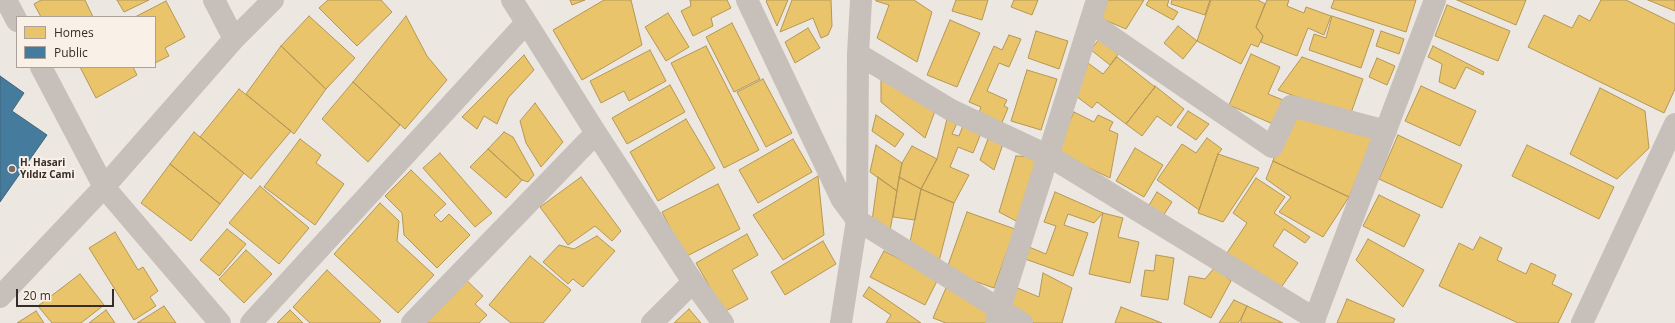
<!DOCTYPE html>
<meta charset="utf-8">
<style>
body{margin:0}
#map{position:relative;width:1675px;height:323px;overflow:hidden;background:#ede7e1;font-family:"Open Sans",sans-serif}
canvas{display:block}
.legend{position:absolute;left:16px;top:16px;width:140px;height:52px;box-sizing:border-box;background:#f9f1e8;border:1px solid #aba39b;margin:0;padding:5px 7px;list-style:none;font-size:12px;color:#372d28}
.legend li{display:flex;align-items:center;gap:8px;height:20px}
.legend b{width:20px;border:1px solid #aba39b}
.scale{position:absolute;left:16px;top:289px;width:98px;height:18px;box-sizing:border-box;border:2px solid #372d28;border-top:0;padding-left:5px;font-size:12px;line-height:14px;white-space:nowrap;color:#372d28;-webkit-text-stroke:3px #f9f1e8;paint-order:stroke}
</style>
<div id="map">
<canvas width="1675" height="323"></canvas>
<ul class="legend">
<li><b style="height:11px;background:#e9c46a"></b>Homes</li>
<li><b style="height:11px;background:#457b9d"></b>Public</li>
</ul>
<div class="scale">20 m</div>
</div>
<script>
const c = document.querySelector('canvas').getContext('2d');
c.lineJoin = 'round';
function fillPath(path, color) {
  c.fillStyle = color;
  c.fill(path, 'evenodd');
}
function toPath(rows) {
  const path = new Path2D();
  for (const r of rows) {
    path.moveTo(r[0], r[1]);
    for (let i = 2; i < r.length; i += 2) path.lineTo(r[i], r[i + 1]);
  }
  return path;
}
function strokePath(path, color, width, dash) {
  c.strokeStyle = color;
  c.lineWidth = width;
  c.lineCap = dash ? 'butt' : 'round';
  c.setLineDash(dash || []);
  c.stroke(path);
}
function label(font, color, halo, rows, align = 'center') {
  c.font = font + ' "Open Sans",sans-serif';
  c.lineWidth = 4;
  c.setLineDash([]);
  c.textBaseline = 'middle';
  c.strokeStyle = halo;
  c.fillStyle = color;
  for (const [text, x, y, turn = 0] of rows) {
    c.save();
    c.translate(x, y);
    c.rotate((+turn || 0) * Math.PI / 180);
    c.textAlign = isNaN(turn) ? turn : align;
    if (halo) c.strokeText(text, 0, 0);
    c.fillText(text, 0, 0);
    c.restore();
  }
}
const homes = toPath([
 [41,0,85,0,93,17,41,17,34,4,41,0],
 [117,0,149,0,124,12,117,0],
 [328,0,381,0,392,12,357,46,319,8,328,0],
 [570,0,585,0,572,5,570,0],
 [604,0,631,0,642,45,582,80,553,30,604,0],
 [690,0,727,0,731,8,711,18,713,26,693,36,681,11,691,6,690,0],
 [767,0,788,0,777,26,766,1,767,0],
 [792,0,831,0,832,26,828,35,821,38,813,18,780,32,792,0],
 [876,0,914,0,932,12,917,62,877,38,889,5,876,1,876,0],
 [956,0,988,0,982,20,952,11,956,0],
 [1014,0,1038,0,1032,15,1011,7,1014,0],
 [1102,0,1144,0,1126,29,1095,16,1102,0],
 [1149,0,1169,0,1167,6,1178,12,1173,20,1146,5,1149,0],
 [1172,0,1210,0,1205,15,1171,4,1172,0],
 [1211,0,1258,0,1265,4,1256,27,1263,36,1258,47,1251,44,1241,64,1197,41,1211,0],
 [1267,0,1289,0,1287,6,1304,13,1306,7,1331,16,1324,35,1308,28,1297,56,1261,42,1263,36,1256,27,1267,0],
 [1334,0,1416,0,1406,32,1331,8,1334,0],
 [1457,0,1526,0,1516,25,1457,0],
 [1601,0,1626,0,1675,24,1675,89,1664,113,1528,47,1544,15,1572,28,1579,15,1590,21,1601,0],
 [1648,0,1675,0,1675,11,1648,0],
 [166,1,185,37,165,48,169,56,155,63,155,17,135,17,166,1],
 [1447,5,1510,31,1498,61,1435,36,1447,5],
 [668,13,689,47,666,61,645,27,668,13],
 [309,16,355,58,326,89,281,46,309,16],
 [406,16,427,56,447,80,405,129,353,82,406,16],
 [1332,16,1374,30,1361,68,1309,50,1314,34,1326,38,1332,16],
 [950,20,980,33,957,87,927,75,950,20],
 [732,23,760,79,734,92,706,37,732,23],
 [1178,26,1197,41,1183,59,1164,43,1178,26],
 [808,28,820,48,795,63,785,42,808,28],
 [1036,31,1068,41,1059,69,1028,58,1036,31],
 [1381,31,1404,39,1399,54,1376,46,1381,31],
 [1009,35,1021,39,1009,67,999,63,987,91,1007,100,1004,106,1008,108,1001,125,978,115,981,107,969,102,994,46,1002,50,1009,35],
 [1102,35,1122,49,1110,65,1091,50,1102,35],
 [281,46,326,89,294,134,246,94,281,46],
 [706,46,759,150,724,168,671,63,706,46],
 [1433,46,1484,72,1483,75,1466,67,1455,89,1439,82,1442,64,1428,57,1433,46],
 [650,50,666,81,629,101,624,91,601,103,590,81,650,50],
 [1251,54,1280,67,1268,94,1283,100,1273,124,1229,105,1251,54],
 [524,55,534,70,508,98,497,124,484,116,477,129,462,117,524,55],
 [1117,57,1155,87,1126,124,1097,102,1092,108,1076,96,1088,63,1103,74,1117,57],
 [1302,57,1363,79,1350,116,1278,90,1302,57],
 [1377,58,1395,66,1387,85,1369,77,1377,58],
 [80,67,133,67,137,75,96,98,80,67],
 [1027,70,1057,79,1041,130,1011,121,1027,70],
 [763,79,792,133,766,147,737,92,763,79],
 [881,79,935,111,925,138,881,102,881,79],
 [353,82,400,125,368,162,322,119,353,82],
 [670,85,685,112,627,144,612,118,670,85],
 [1155,86,1184,109,1171,126,1157,116,1142,136,1126,124,1155,87,1155,86],
 [1421,86,1476,111,1460,146,1405,121,1421,86],
 [1600,88,1645,111,1649,148,1617,179,1570,154,1600,88],
 [239,89,291,131,251,179,200,137,239,89],
 [535,103,563,142,541,167,526,143,520,121,535,103],
 [1188,111,1209,124,1196,140,1177,127,1188,111],
 [1290,111,1374,137,1349,197,1273,161,1290,111],
 [1074,112,1094,122,1098,115,1113,122,1109,130,1118,134,1110,178,1055,152,1074,112],
 [876,115,904,134,895,147,872,131,876,115],
 [686,119,715,168,658,201,630,152,686,119],
 [947,119,957,123,952,134,959,136,964,123,982,131,973,153,958,147,950,167,969,175,954,203,921,189,937,159,947,119],
 [194,132,244,173,220,204,170,164,194,132],
 [504,132,513,137,534,175,528,182,522,180,488,149,504,132],
 [1398,135,1462,165,1442,208,1379,179,1398,135],
 [1207,138,1222,149,1218,154,1199,210,1157,180,1182,144,1196,153,1207,138],
 [300,139,321,155,316,163,344,184,315,225,264,187,300,139],
 [793,139,812,172,758,203,739,170,793,139],
 [988,139,1003,144,994,170,980,160,988,139],
 [876,145,902,163,897,191,870,172,876,145],
 [1527,145,1614,187,1599,219,1512,176,1527,145],
 [912,146,937,159,921,189,899,177,902,163,912,146],
 [1135,148,1163,165,1144,197,1116,181,1135,148],
 [488,149,522,180,506,198,470,167,488,149],
 [440,153,492,213,475,227,423,168,440,153],
 [1218,154,1259,168,1223,222,1198,213,1218,154],
 [1016,156,1040,157,1018,222,999,212,1016,156],
 [1273,161,1349,197,1323,237,1279,212,1291,197,1266,179,1273,161],
 [170,164,220,204,191,241,141,203,170,164],
 [411,170,446,204,434,215,441,222,449,214,470,235,437,268,404,235,402,213,385,196,411,170],
 [818,176,824,235,783,260,753,215,818,176],
 [581,177,621,231,612,241,595,226,568,245,540,207,581,177],
 [878,177,897,191,890,231,872,221,878,177],
 [899,177,921,189,915,220,893,217,899,177],
 [1256,178,1285,197,1274,213,1310,237,1305,243,1284,229,1273,246,1298,263,1278,292,1225,256,1247,223,1233,213,1256,178],
 [718,184,740,229,685,257,662,212,718,184],
 [260,186,309,228,279,264,229,223,260,186],
 [921,189,954,203,939,261,910,242,921,189],
 [1055,192,1103,213,1094,223,1068,214,1064,225,1088,233,1073,276,1025,259,1029,247,1046,254,1056,226,1044,222,1055,192],
 [1157,192,1172,202,1163,216,1148,207,1157,192],
 [1379,195,1420,215,1404,247,1363,226,1379,195],
 [380,203,399,221,397,241,434,275,398,313,334,254,380,203],
 [967,212,1015,229,994,288,946,271,967,212],
 [1103,213,1123,218,1118,237,1139,242,1130,283,1089,274,1103,213],
 [227,229,246,244,219,276,200,260,227,229],
 [115,232,138,270,143,267,158,291,150,297,156,306,134,320,89,248,115,232],
 [747,234,758,255,732,270,748,299,724,312,696,263,747,234],
 [597,236,615,251,583,287,573,279,568,284,543,262,559,245,574,249,597,236],
 [1480,237,1502,248,1497,260,1526,274,1531,263,1556,275,1552,284,1572,294,1558,323,1518,323,1439,286,1459,243,1473,250,1480,237],
 [1368,239,1424,270,1403,307,1356,260,1368,239],
 [823,241,836,264,785,295,771,272,823,241],
 [246,250,272,274,244,303,219,279,246,250],
 [884,251,938,279,925,305,870,277,884,251],
 [1156,255,1174,258,1168,300,1141,296,1145,270,1154,271,1156,255],
 [530,256,571,290,543,323,511,323,489,305,530,256],
 [1215,267,1231,281,1211,318,1184,304,1189,276,1205,279,1215,267],
 [327,270,381,321,379,323,310,323,293,307,327,270],
 [1043,273,1072,288,1062,323,1034,323,1010,310,1015,287,1039,297,1043,273],
 [80,274,104,305,81,323,52,323,38,306,80,274],
 [463,277,483,296,475,304,487,315,479,323,421,323,463,277],
 [869,287,921,323,886,323,891,315,863,296,869,287],
 [946,288,998,311,993,323,946,323,933,318,946,288],
 [1347,299,1395,319,1393,323,1337,323,1347,299],
 [1234,300,1247,306,1241,319,1238,323,1219,323,1234,300],
 [164,306,176,323,137,323,164,306],
 [1247,306,1283,323,1241,323,1241,319,1247,306],
 [1121,307,1162,323,1115,323,1121,307],
 [689,309,701,323,674,323,689,309],
 [106,310,115,323,89,323,106,310],
 [290,310,303,323,277,323,290,310],
 [36,311,44,323,17,323,36,311]
]);
const public = toPath([
 [0,76,24,93,12,111,47,135,0,202,0,76]
]);
const minor = toPath([
 [6,0,17,21],
 [214,0,234,39],
 [512,0,596,133,693,282,723,323],
 [747,0,842,200,857,220,1022,323],
 [1090,22,1272,147,1291,106,1386,131],
 [858,54,951,110,1049,156,1315,319],
 [41,67,104,187,220,323],
 [0,297,104,187,234,39,273,0],
 [996,321,1097,0],
 [251,323,526,23],
 [412,323,596,133],
 [652,323,693,282],
 [841,323,857,220,858,54,861,0],
 [1313,323,1435,0],
 [1582,323,1675,124]
]);
const markers = [
 [12,169,4,"#776e69"]
];
const poiNames = [
 ["H. Hasari",20,163],
 ["Yıldız Cami",20,175]
];
fillPath(homes, '#e9c46a');
strokePath(homes, '#b49756', 1);
fillPath(public, '#457b9d');
strokePath(public, '#41647a', 1);
strokePath(minor, '#c6bfba', 22);
for (const [x, y, r, color] of markers) {
  const dot = new Path2D();
  dot.arc(x, y, r, 0, 2 * Math.PI);
  c.fillStyle = color;
  c.fill(dot);
  strokePath(dot, '#f9f1e8', 1.5);
}
label('bold 10px', '#372d28', '#f9f1e8', poiNames, 'left');
</script>
